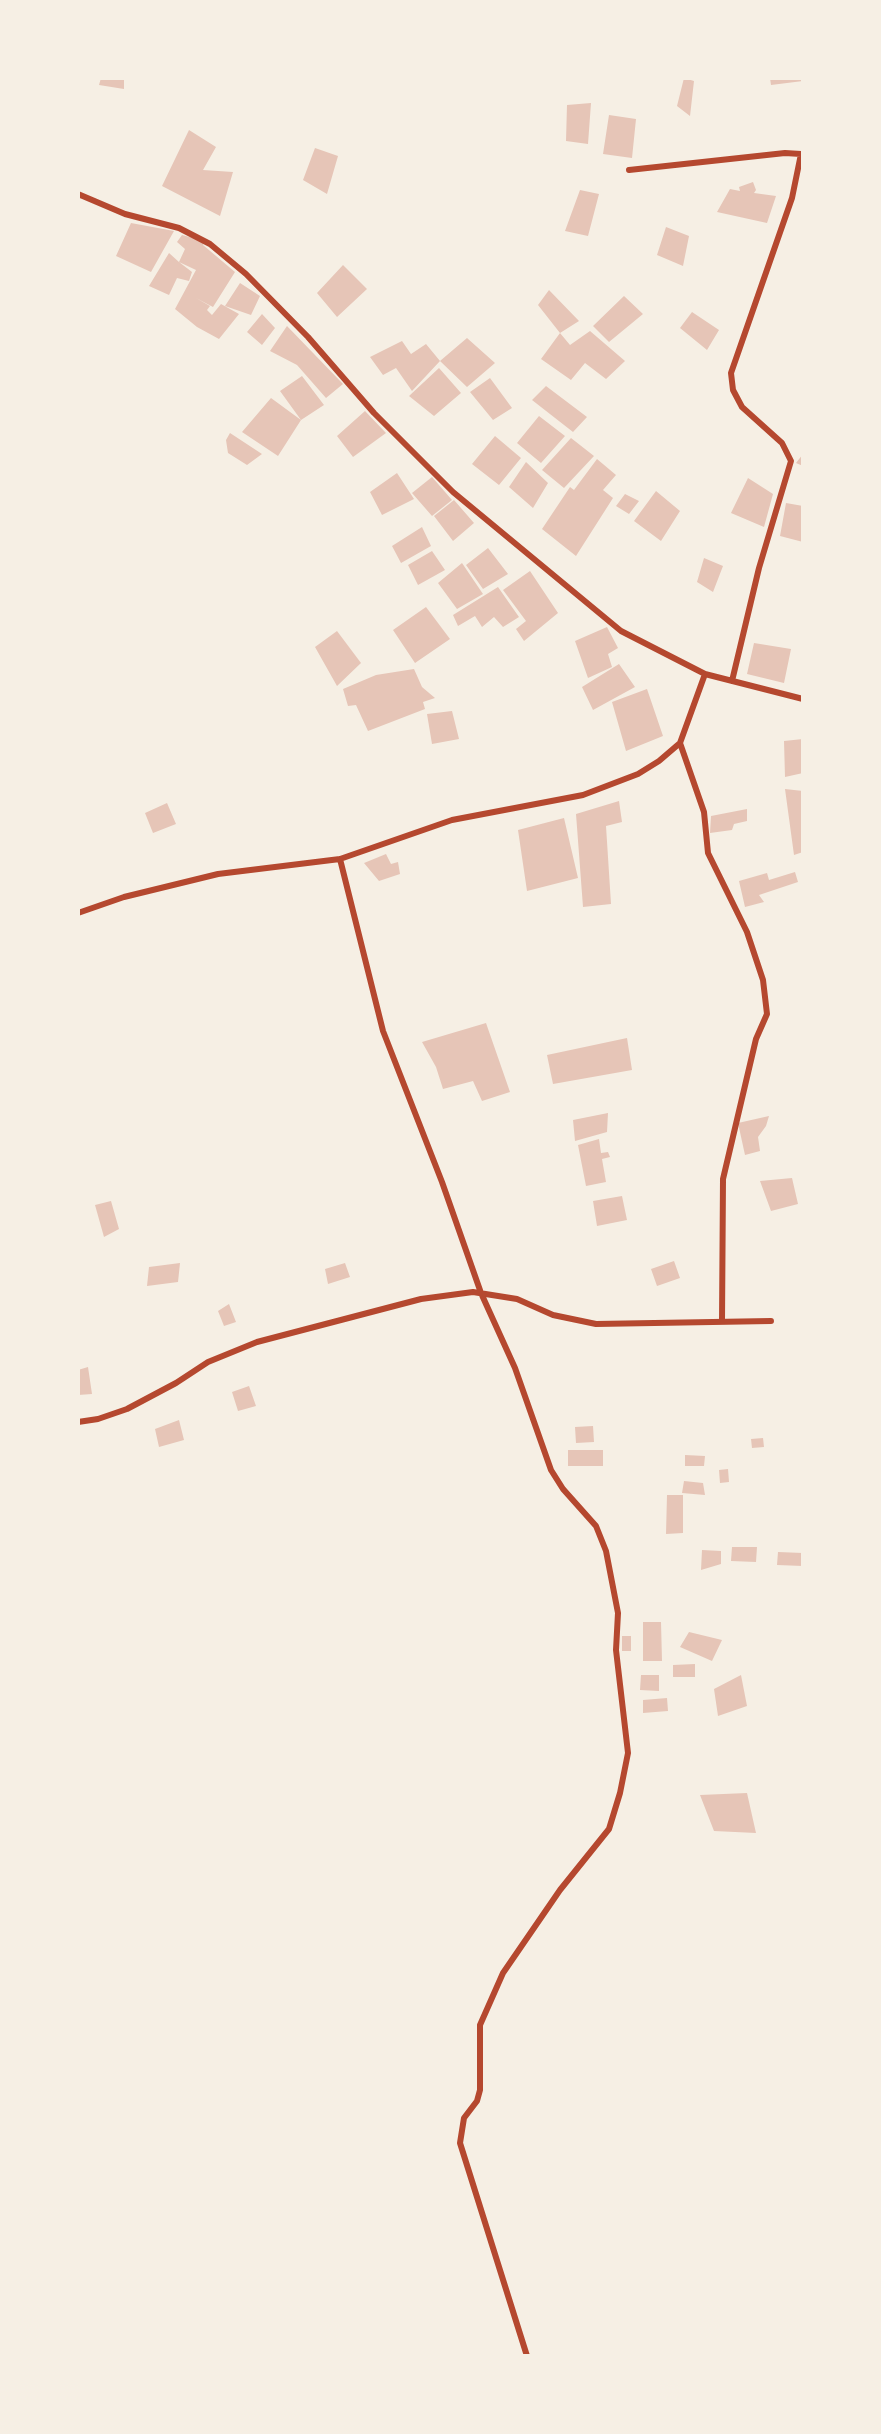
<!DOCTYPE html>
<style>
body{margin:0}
#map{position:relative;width:881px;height:2434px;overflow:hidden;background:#f6efe4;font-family:"PT Sans Narrow",sans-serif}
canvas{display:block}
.frame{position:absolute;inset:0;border:80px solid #f6efe4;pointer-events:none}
</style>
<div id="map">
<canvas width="881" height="2434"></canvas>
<div class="frame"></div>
</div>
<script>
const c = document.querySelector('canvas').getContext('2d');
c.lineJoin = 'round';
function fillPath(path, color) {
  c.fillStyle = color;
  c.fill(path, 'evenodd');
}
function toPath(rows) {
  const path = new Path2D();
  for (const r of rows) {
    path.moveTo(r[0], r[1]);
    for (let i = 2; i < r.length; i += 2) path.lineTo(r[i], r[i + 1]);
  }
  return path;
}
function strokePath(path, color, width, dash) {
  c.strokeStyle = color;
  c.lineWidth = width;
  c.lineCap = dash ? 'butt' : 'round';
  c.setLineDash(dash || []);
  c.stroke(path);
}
const building = toPath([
 [101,78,124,78,124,89,99,85],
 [684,78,694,81,690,116,677,106],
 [770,78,803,78,803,81,771,85],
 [591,103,588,144,566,141,567,105],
 [609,115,636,119,632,158,603,154],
 [189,130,216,147,203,170,233,172,220,216,162,186],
 [315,148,338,156,327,194,303,180],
 [753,182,756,190,754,193,776,196,767,223,717,212,730,189,740,191,739,187],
 [580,190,599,194,588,236,565,231],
 [131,223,174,231,151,272,116,256],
 [666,227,689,236,683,266,657,255],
 [182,235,205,241,203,245,235,272,213,307,196,298,210,306,207,310,212,315,221,304,239,314,219,339,197,327,175,309,196,270,179,262,192,272,189,281,177,278,169,295,149,286,169,253,179,262,185,249,177,242],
 [343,265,367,289,337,317,317,293],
 [240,283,260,296,251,315,225,306],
 [549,290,579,321,560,333,538,305],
 [624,296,643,314,609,342,593,326],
 [692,312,719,330,707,350,680,328],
 [262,314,275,328,262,345,247,332],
 [287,326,343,384,326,398,297,365,270,351],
 [590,331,625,361,606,379,585,363,571,380,541,359,560,333,570,345],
 [467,338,495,363,467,387,440,361,412,391,396,368,383,375,370,357,402,341,411,354,426,344,440,361],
 [439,368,461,393,434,416,409,396],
 [302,376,324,405,301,420,278,456,242,432,271,398,301,420,280,391],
 [490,378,512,408,493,420,470,392],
 [546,386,587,417,573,432,532,400],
 [365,411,386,433,353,457,337,436],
 [539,416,565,436,541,463,517,443],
 [230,433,262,454,247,465,228,453,226,440],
 [495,436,521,458,499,485,472,464],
 [571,438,594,456,564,488,542,470],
 [803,454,803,466,796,463],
 [597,459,616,475,603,490,613,498,576,556,542,529,570,487,574,490],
 [526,462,548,483,533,508,509,487],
 [397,473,414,499,382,515,370,492],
 [432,477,452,500,432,516,412,493],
 [748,478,773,494,764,527,731,513],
 [656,491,680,511,661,541,634,521],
 [625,494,639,501,629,514,616,506],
 [454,500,474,523,453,541,434,516],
 [786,503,803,506,803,542,780,536],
 [422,527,431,546,401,563,392,546],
 [488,548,508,574,483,589,466,565],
 [432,551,445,570,418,585,408,565],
 [704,558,723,566,713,592,697,582],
 [462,563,483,594,457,609,438,583],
 [530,571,558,613,524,641,516,629,526,621,503,590],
 [498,587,519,617,503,627,494,617,482,627,475,616,458,626,453,615],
 [426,607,450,639,415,663,393,630],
 [607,627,618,648,608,654,612,667,588,678,575,641],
 [337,631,361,663,337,686,315,647],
 [754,643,791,649,784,683,747,674],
 [619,664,635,687,593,710,582,687],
 [414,669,422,687,435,698,423,702,425,709,368,731,356,705,348,706,343,689,376,675],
 [647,689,663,736,626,751,612,702],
 [452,711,459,739,432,744,427,714],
 [803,739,803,773,785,777,784,741],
 [785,789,803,791,803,852,794,855],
 [619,801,622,822,606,826,611,904,583,907,576,814],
 [167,803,176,824,153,833,145,813],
 [747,809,747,821,734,824,732,830,710,833,711,816],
 [564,818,578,878,527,891,518,830],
 [386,854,391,864,398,862,400,874,379,881,364,863],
 [795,872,798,882,759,895,764,902,745,907,739,881,767,873,769,880],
 [486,1023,510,1092,482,1101,473,1081,443,1089,436,1067,422,1042],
 [627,1038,632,1070,553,1084,547,1055],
 [608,1113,607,1132,575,1141,573,1120],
 [769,1116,766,1126,758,1137,760,1151,745,1155,738,1123],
 [599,1139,601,1153,608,1152,610,1157,602,1159,606,1182,586,1186,578,1145],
 [792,1178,798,1204,771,1211,760,1181],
 [622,1196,627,1220,597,1226,593,1201],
 [111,1201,119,1229,104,1237,95,1205],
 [674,1261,680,1278,657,1286,651,1269],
 [180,1263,178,1282,147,1286,149,1267],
 [345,1263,350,1277,328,1284,325,1269],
 [229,1304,236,1322,224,1326,218,1311],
 [88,1367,92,1394,78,1395,78,1370],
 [249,1386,256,1406,238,1411,232,1392],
 [179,1420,184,1440,159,1447,155,1429],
 [593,1426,594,1442,576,1443,575,1427],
 [763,1438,764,1447,752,1448,751,1439],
 [568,1450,603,1450,603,1466,568,1466],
 [685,1455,705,1456,704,1466,685,1466],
 [728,1469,729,1482,720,1483,719,1470],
 [684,1481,703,1483,705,1495,682,1493],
 [667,1495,683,1495,683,1533,666,1534],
 [732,1547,757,1547,756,1562,731,1561],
 [702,1550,721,1551,721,1564,701,1570],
 [778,1552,803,1553,803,1566,777,1565],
 [643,1622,661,1622,662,1661,643,1661],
 [689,1632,722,1640,712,1661,680,1647],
 [622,1636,631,1636,631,1651,622,1651],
 [695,1664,695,1677,673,1677,673,1665],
 [641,1675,659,1675,659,1691,640,1690],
 [741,1675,747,1706,718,1716,714,1689],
 [667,1698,668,1711,643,1713,643,1700],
 [747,1793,756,1833,714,1831,700,1795]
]);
const minor = toPath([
 [629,170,785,153,801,154,792,198,731,373,733,390,742,407,782,443,791,461,759,568,732,681],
 [78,194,125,214,179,228,210,244,246,274,308,337,374,413,453,492,621,631,705,674,803,699],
 [680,743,704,812,708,853,747,932,763,980,767,1014,756,1039,723,1179,722,1321],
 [340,859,383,1031,442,1182,481,1293,515,1368,551,1470,563,1489,596,1526,606,1551,618,1613,616,1650,628,1753,620,1793,609,1829,560,1890,503,1973,480,2025,480,2090,477,2101,464,2118,460,2143,527,2356],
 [78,913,124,897,218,874,340,859,452,820,583,795,638,774,659,761,680,743,705,674],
 [78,1422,98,1419,127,1409,176,1383,208,1362,257,1342,421,1299,473,1292,517,1299,553,1315,596,1324,771,1321]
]);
fillPath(building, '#e6c5b7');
strokePath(minor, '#b5482f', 6);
</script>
